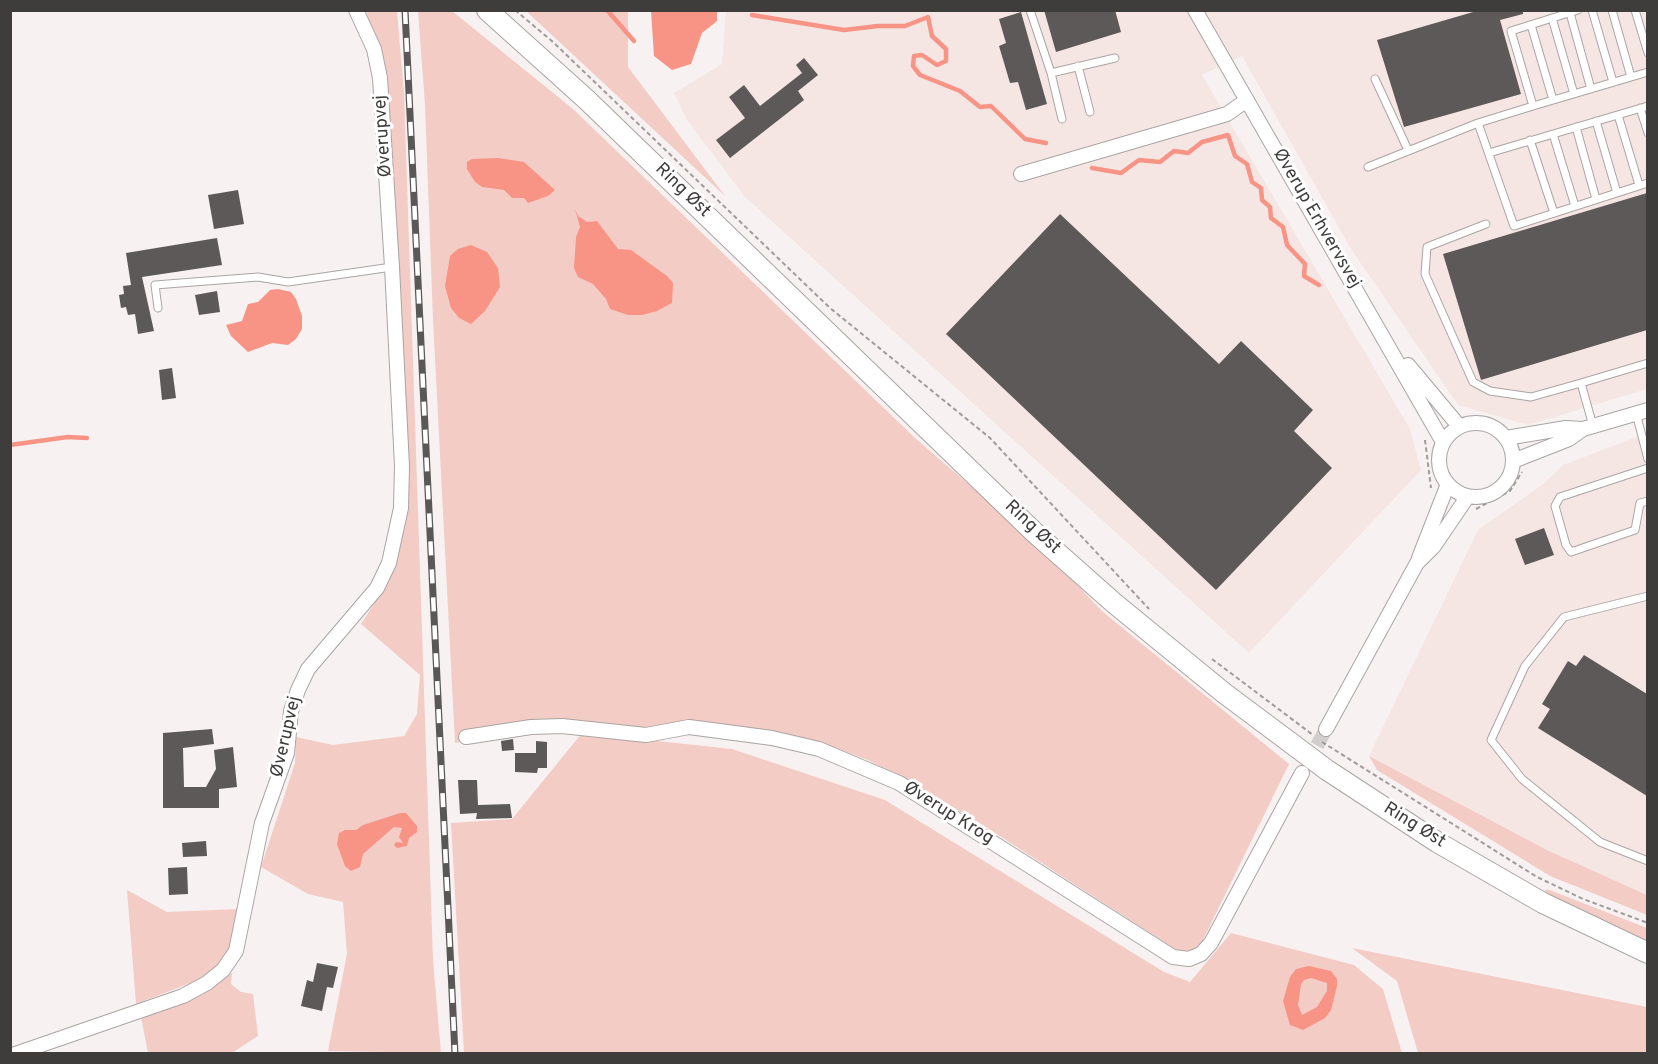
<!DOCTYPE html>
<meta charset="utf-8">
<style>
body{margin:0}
#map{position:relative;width:1658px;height:1064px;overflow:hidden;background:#f7f2f1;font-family:Overpass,sans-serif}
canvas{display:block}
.frame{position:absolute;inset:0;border:12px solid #3f3c3c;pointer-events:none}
</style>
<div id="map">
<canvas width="1658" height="1064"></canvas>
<div class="frame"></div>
</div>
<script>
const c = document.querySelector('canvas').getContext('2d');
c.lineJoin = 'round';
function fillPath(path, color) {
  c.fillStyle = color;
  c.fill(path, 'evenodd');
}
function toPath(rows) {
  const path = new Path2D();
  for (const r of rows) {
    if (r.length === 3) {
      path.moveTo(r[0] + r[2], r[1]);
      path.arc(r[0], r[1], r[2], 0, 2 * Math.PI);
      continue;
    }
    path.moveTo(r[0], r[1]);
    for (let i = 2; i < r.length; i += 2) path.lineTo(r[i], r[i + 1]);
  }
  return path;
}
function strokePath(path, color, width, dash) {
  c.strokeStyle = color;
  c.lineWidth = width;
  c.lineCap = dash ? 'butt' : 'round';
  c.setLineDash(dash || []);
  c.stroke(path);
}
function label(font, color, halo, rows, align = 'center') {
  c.font = font + ' Overpass,sans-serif';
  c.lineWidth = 6;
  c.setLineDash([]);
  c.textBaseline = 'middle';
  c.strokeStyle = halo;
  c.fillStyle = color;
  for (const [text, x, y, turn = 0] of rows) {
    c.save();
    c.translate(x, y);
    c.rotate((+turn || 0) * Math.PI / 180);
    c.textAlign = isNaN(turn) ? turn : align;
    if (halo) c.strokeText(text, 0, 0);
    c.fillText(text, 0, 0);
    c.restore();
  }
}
const built = toPath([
 [726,11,1647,11,1647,389,1528,425,1458,405,1351,249,1242,56,1202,75,1410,429,1421,470,1249,653,745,197,687,120,674,93,722,64],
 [1647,433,1647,895,1547,850,1369,756,1478,530,1543,484,1563,465]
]);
const green = toPath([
 [366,11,397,11,404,92,433,960,441,1053,328,1051,347,954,343,902,308,894,261,867,295,763,296,737,333,745,404,736,417,714,420,675,361,624,387,584,407,510,386,75],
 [418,11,452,11,573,109,915,438,1040,546,1103,612,1289,764,1199,948,1188,952,1175,949,978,822,925,791,868,760,822,743,564,723,455,743,433,320,425,105],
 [526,11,628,11,628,67,725,196],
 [582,733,732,749,885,800,1164,972,1190,982,1231,933,1354,965,1383,989,1402,1053,464,1053,451,823,512,819],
 [1369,756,1547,850,1647,895,1647,915,1550,876,1377,770],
 [1547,889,1647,928,1647,942,1604,923,1543,892],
 [127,890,167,912,238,909,230,947,215,968,201,979,136,1004],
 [1352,948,1647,1007,1647,1053,1418,1053,1397,981],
 [232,973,231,984,241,992,253,994,258,1036,232,1053,148,1053,141,1017,186,1002]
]);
const water = toPath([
 [651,11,717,11,717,21,702,33,691,64,672,70,654,56],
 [498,158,524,162,555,190,548,196,528,203,524,198,512,198,504,190,482,187,475,182,467,169,467,162,472,159],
 [575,209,578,216,587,222,597,221,618,249,631,250,667,276,673,283,672,303,657,311,642,315,628,315,610,309,606,299,593,284,578,277,574,268,576,237,580,227],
 [471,245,487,252,498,268,500,287,485,311,471,324,459,318,451,308,445,286,450,256,458,249],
 [278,289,291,292,296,299,302,316,302,329,296,339,288,345,272,343,248,352,231,336,226,325,242,321,248,304,258,302,270,290],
 [400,813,406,813,417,826,417,832,409,838,407,846,397,848,394,845,396,842,403,843,399,837,402,828,394,827,363,854,360,867,351,871,345,866,337,844,339,833,345,830,356,830,363,825],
 [1309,966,1331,971,1337,979,1337,986,1331,1010,1325,1018,1303,1030,1290,1025,1283,1001,1290,977,1296,969],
 [1311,978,1327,983,1327,991,1317,1007,1302,1015,1298,1005,1301,984,1304,980]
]);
const stream = toPath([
 [607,10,634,41],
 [752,15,844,30,878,26,905,26,928,17,932,36,946,49,946,61,937,65,922,55,914,56,913,66,920,75,960,91,980,107,991,106,1025,139,1046,143],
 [1092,168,1121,173,1139,160,1160,162,1174,151,1188,153,1202,142,1228,135,1235,156,1247,164,1252,182,1261,188,1262,200,1270,207,1271,218,1283,227,1287,245,1305,264,1304,276,1319,285],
 [10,445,68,437,87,438]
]);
const building = toPath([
 [1044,10,1115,10,1121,32,1056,52],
 [1480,10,1523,10,1523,14,1500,20,1521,94,1404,127,1377,40],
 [1021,12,1047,104,1026,110,1018,82,1010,83,999,46,1006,43,999,19],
 [804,58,818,75,798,91,804,100,730,158,716,140,745,118,729,97,744,85,760,106,802,73,796,65],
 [238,190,244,224,214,229,208,195],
 [1647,193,1647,330,1481,380,1443,254],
 [1060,214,1219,364,1241,341,1313,410,1294,431,1332,468,1216,590,946,334],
 [217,238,222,265,142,277,154,331,138,334,135,314,128,315,126,307,121,308,119,295,124,294,123,286,131,285,126,253],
 [217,291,220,312,199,315,195,295],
 [172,368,176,398,162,400,159,370],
 [1544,528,1554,555,1525,565,1515,539],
 [1584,655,1647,694,1647,796,1538,728,1550,709,1542,704,1568,661,1576,666],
 [212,729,214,744,183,748,184,787,206,787,216,769,214,750,233,747,237,787,219,789,219,808,163,808,163,733],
 [513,739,514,750,502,751,501,741],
 [536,741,547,742,547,768,538,768,537,773,515,772,515,753,536,753],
 [458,780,477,780,478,805,510,804,512,818,476,819,477,813,460,814],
 [206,841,207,856,183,857,182,843],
 [187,867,188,894,169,895,168,868],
 [317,963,338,967,333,988,327,987,322,1011,301,1006,307,980,313,982]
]);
const streetTunnel = toPath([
 [1307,764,1326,729]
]);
const path = toPath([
 [515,10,553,42,830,308,990,438,1149,609],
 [1425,440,1431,488],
 [1476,509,1510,491,1522,472],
 [1212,659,1313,735],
 [1322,742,1537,877,1583,899,1648,923]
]);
const lane = toPath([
 [1030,10,1051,73,1115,58],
 [1592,10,1613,82],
 [1612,10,1631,77],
 [1635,10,1648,53],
 [1570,13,1591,89],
 [1552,18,1574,94],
 [1531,25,1553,100],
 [1078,66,1090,112],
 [1051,73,1062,119],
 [1375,79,1408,150],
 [1533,106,1648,72],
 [1640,108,1648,133],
 [1618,115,1639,185],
 [1596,121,1617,193],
 [1478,123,1533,106,1511,31,1578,10],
 [1576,127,1596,199],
 [1553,134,1575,206],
 [1530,140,1554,213],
 [1489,153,1648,106],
 [1368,167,1478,123,1514,226,1648,183],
 [1486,224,1427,247,1425,274,1473,382,1490,391,1531,397,1581,383],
 [158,308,155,285,258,277,288,282,392,267],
 [1636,413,1648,459],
 [1593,426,1581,383,1648,363],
 [1648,468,1560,497,1555,506,1566,545,1571,552,1635,530,1640,503,1648,501],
 [1648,596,1564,617,1525,666,1491,740,1522,779,1600,842,1648,861]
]);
const street = toPath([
 [1195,10,1443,442],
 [1021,174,1227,114,1247,100],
 [1408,365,1459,426],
 [1476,460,37],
 [1506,438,1566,428,1583,429,1648,410],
 [1513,461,1569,439,1583,429],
 [1419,558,1448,484],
 [1326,729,1417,563,1434,546,1468,496],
 [466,737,531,727,562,726,646,735,689,727,772,738,819,749,899,783,1173,957,1189,959,1201,954,1211,943,1302,773],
 [15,1054,183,996,207,983,223,970,236,951,262,823,287,753,291,711,298,690,308,669,377,588,389,563,401,508,402,466,392,267,380,78,374,49,356,10]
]);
const secondary = toPath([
 [487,10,587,100,1035,533,1114,603,1224,693,1327,770,1437,842,1543,903,1648,953]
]);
const rail = toPath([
 [405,10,455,1054]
]);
const streetNames = [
 ["Øverupvej",384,136,-94],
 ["Ring Øst",682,191,44],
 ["Øverup Erhvervsvej",1316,219,60],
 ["Ring Øst",1032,528,43],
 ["Øverupvej",287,737,-77],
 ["Øverup Krog",948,814,32],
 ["Ring Øst",1414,826,32]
];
fillPath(built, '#f5e6e4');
fillPath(green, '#f3ccc6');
fillPath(water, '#f89485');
strokePath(stream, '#f89485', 4.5);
fillPath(building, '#5d5958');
strokePath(streetTunnel, '#d2cecd', 14, [14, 7]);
strokePath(lane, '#aaa5a4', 9);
strokePath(street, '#aaa5a4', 16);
strokePath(secondary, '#aaa5a4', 22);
strokePath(path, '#a09c9b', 2, [4.5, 3]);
strokePath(lane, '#fff', 7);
strokePath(street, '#fff', 14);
strokePath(secondary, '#fff', 20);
strokePath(rail, '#5a5757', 7);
strokePath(rail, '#fff', 4.5, [14]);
label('18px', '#3f3c3c', '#fff', streetNames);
</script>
